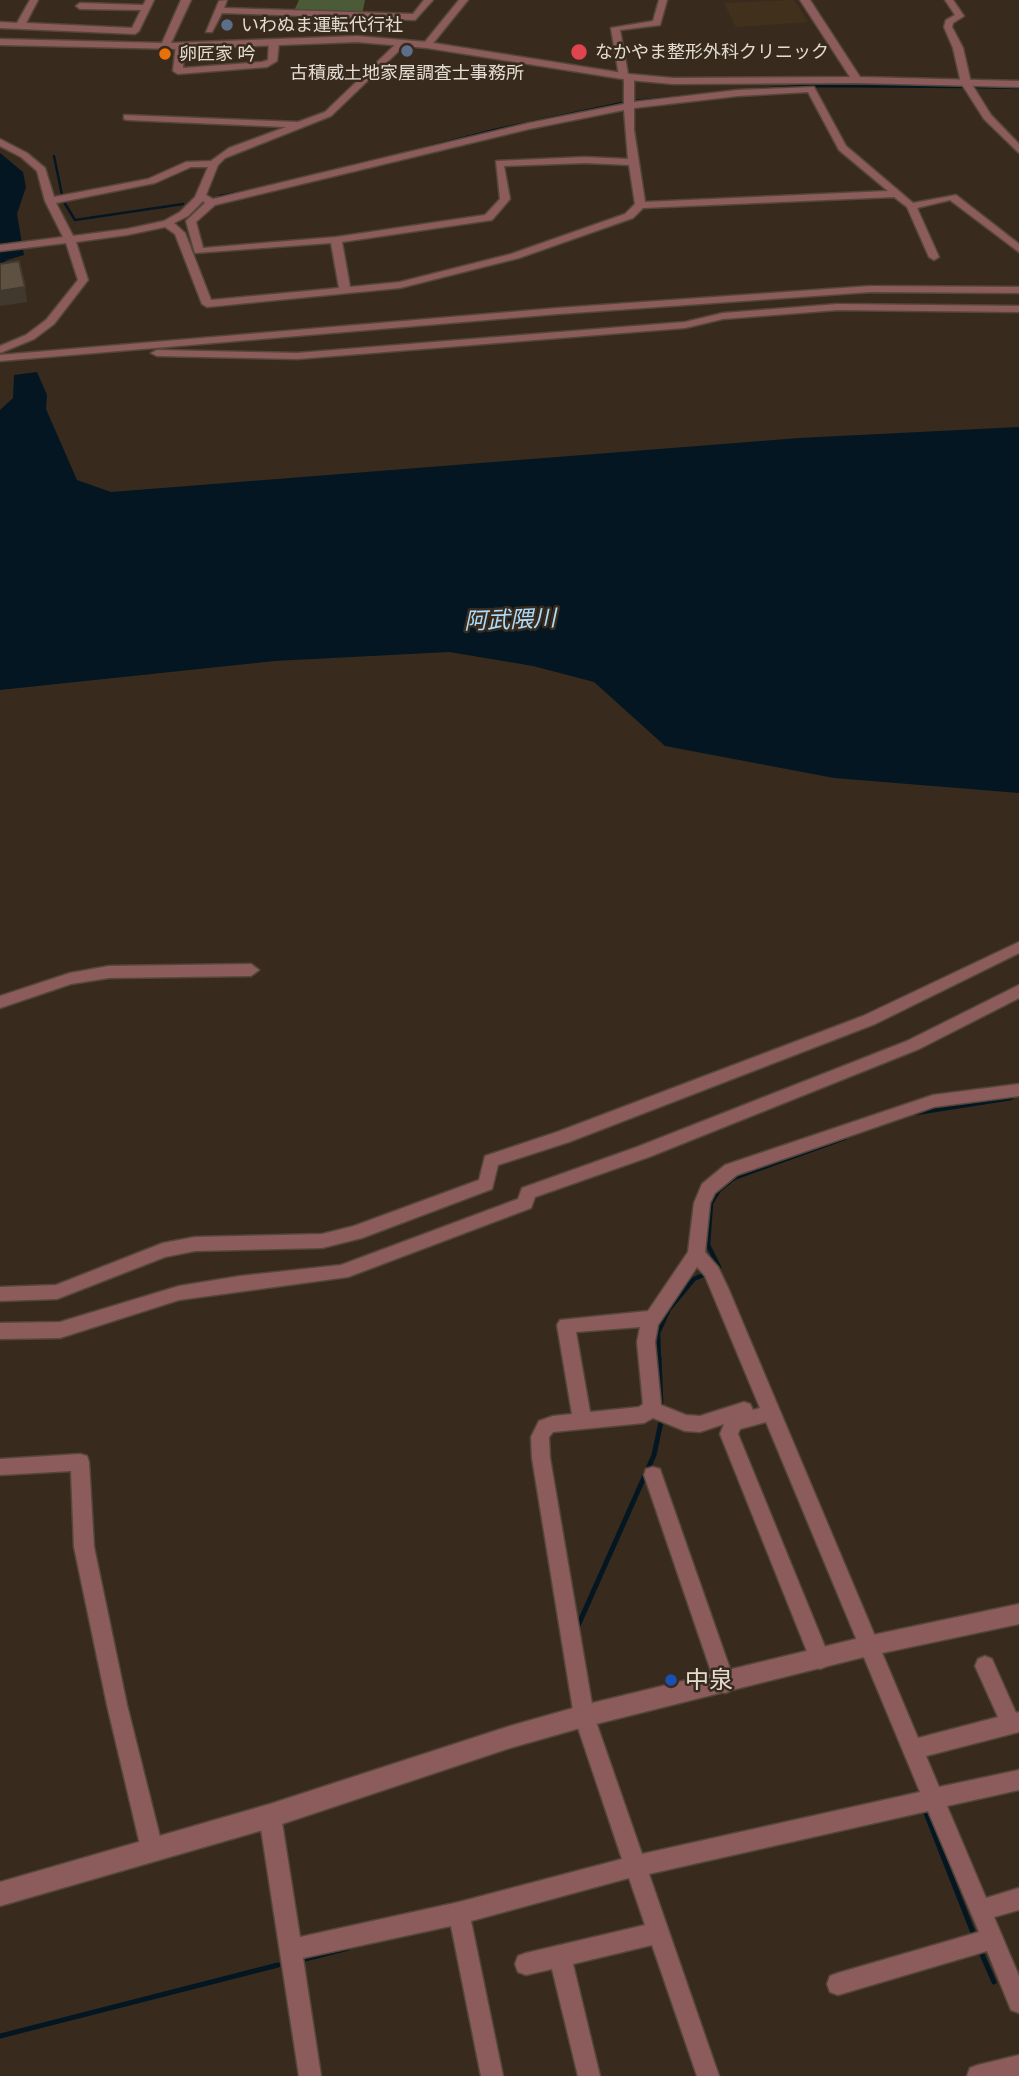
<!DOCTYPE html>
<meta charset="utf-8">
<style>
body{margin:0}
canvas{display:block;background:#382b1d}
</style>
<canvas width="1019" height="2076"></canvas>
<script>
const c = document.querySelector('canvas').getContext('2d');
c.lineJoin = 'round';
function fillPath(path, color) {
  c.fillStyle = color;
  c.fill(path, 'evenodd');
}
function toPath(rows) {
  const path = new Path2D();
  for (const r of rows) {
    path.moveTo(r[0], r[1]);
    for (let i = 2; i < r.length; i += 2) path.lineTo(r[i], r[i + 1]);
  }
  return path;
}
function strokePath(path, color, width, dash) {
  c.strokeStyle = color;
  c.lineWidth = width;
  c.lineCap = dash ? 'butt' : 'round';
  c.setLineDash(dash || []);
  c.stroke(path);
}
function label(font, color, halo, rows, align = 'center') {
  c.font = font + ' Lato,"Noto Sans JP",sans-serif';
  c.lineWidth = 5;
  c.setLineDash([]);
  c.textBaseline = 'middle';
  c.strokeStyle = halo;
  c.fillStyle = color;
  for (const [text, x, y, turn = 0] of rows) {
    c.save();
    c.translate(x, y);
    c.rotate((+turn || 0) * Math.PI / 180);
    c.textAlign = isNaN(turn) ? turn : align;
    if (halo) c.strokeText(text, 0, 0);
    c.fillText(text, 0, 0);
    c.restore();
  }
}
const built = toPath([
 [794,0,808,22,736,27,724,3]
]);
const green = toPath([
 [299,0,365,0,362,15,294,11]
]);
const water = toPath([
 [0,153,23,172,26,187,17,214,24,255,7,260,0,265],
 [37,372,47,395,46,409,77,480,111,492,799,438,1019,427,1019,793,834,778,665,746,594,682,533,666,449,652,275,661,0,690,0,410,13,398,14,375]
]);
const streamFar2 = toPath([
 [974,87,1019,88],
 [758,89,803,86,963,87],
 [635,101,707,94],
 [405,153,494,130,622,103],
 [54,156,62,195],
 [354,165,383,158],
 [220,196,247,191],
 [64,202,75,220,183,204]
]);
const streamFar1 = toPath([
 [916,1113,1011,1098],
 [719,1267,708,1245,711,1203,719,1190,734,1178,845,1138],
 [659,1360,658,1333,669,1309,694,1279,703,1275]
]);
const stream = toPath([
 [659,1358,661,1406],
 [577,1628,654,1455,661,1422],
 [924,1808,974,1935],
 [980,1950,994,1982],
 [305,1959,348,1948],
 [0,2036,278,1965]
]);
const minor = toPath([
 [30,0,38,0,26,23,132,28,141,10,80,9,76,6,80,3,143,5,146,0,154,0,139,31,135,34,0,28,0,22,17,23,30,0],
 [227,0,224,8,413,14,424,0,433,0,415,20,222,13,212,32,206,32,219,1,227,0],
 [459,0,468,0,430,47,424,47,424,43,459,0],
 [659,0,667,0,660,25,620,30,628,74,634,77,634,102,738,90,814,87,846,146,913,203,956,195,1019,244,1019,252,950,200,917,208,939,257,934,260,929,257,907,207,894,197,643,208,633,218,519,258,400,288,207,307,202,304,175,234,165,227,127,235,76,242,88,280,54,324,34,339,0,353,0,346,26,335,46,320,78,280,66,243,0,251,0,245,63,237,45,201,37,171,21,157,0,146,0,139,27,153,45,168,54,197,148,179,186,162,211,161,229,148,286,127,127,120,124,119,124,115,298,122,325,112,400,40,406,40,406,44,331,116,225,158,218,165,206,195,213,199,529,123,624,104,624,79,619,76,611,28,653,21,659,0],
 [808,92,839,150,888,191,645,202,634,130,634,108,738,96,808,92],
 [624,110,628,159,585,157,496,161,500,199,485,215,336,237,203,248,196,222,215,205,529,129,624,110],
 [585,163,629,165,635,204,625,214,511,254,400,282,350,287,342,242,492,220,510,199,504,166,585,163],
 [191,167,208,167,195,197,180,212,164,221,127,229,73,236,56,203,155,183,191,167],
 [203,201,205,203,186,221,195,253,331,243,339,288,211,300,185,233,174,223,188,216,203,201],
 [945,0,953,0,964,16,953,23,952,27,963,48,971,83,991,115,1019,144,1019,153,984,119,961,83,953,48,944,27,946,20,955,15,945,0],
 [274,39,279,42,277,61,267,67,178,74,173,71,176,44,184,46,183,68,262,62,268,60,269,42,274,39],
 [871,286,1019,287,1019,293,871,292,558,314,0,361,0,355,558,308,871,286],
 [838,304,1019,306,1019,312,838,310,723,319,685,328,297,359,157,356,151,353,157,350,297,353,685,322,723,313,838,304],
 [1019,942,1019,953,875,1024,569,1142,498,1165,492,1189,362,1238,322,1248,195,1251,165,1257,57,1299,0,1301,0,1287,56,1285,163,1243,195,1237,322,1234,354,1226,479,1180,485,1156,557,1132,863,1016,1019,942],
 [251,964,259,970,251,976,109,978,71,984,0,1008,0,996,70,973,109,966,251,964],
 [1019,985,1019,998,919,1049,649,1157,535,1197,531,1208,348,1277,179,1300,60,1338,0,1339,0,1323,60,1322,179,1286,240,1276,341,1265,518,1199,522,1188,637,1147,907,1041,1019,985],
 [1019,1084,1019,1096,934,1107,737,1175,715,1193,710,1203,705,1252,718,1267,729,1290,918,1738,998,1717,975,1666,978,1659,985,1656,992,1659,1016,1713,1019,1712,1019,1732,926,1756,939,1787,1019,1770,1019,1790,947,1806,986,1898,1019,1888,1019,1910,994,1917,1019,1976,1019,2013,1011,2010,987,1951,838,1995,830,1992,827,1984,830,1976,838,1973,979,1932,928,1811,649,1874,719,2076,697,2076,652,1945,573,1964,600,2076,578,2076,552,1969,526,1975,518,1972,515,1964,518,1956,526,1953,645,1925,629,1878,471,1921,503,2076,481,2076,451,1926,303,1958,321,2076,299,2076,259,1816,263,1809,270,1805,277,1809,281,1816,300,1937,459,1902,622,1859,574,1716,532,1458,531,1437,539,1421,553,1416,572,1414,557,1325,560,1320,648,1311,688,1252,694,1203,702,1184,725,1165,933,1095,1019,1084],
 [697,1267,705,1276,760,1408,753,1410,750,1404,744,1402,700,1416,686,1415,661,1405,655,1342,658,1325,697,1267],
 [640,1327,637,1342,643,1404,639,1407,590,1412,576,1332,640,1327],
 [653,1418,685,1431,700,1432,724,1424,720,1434,810,1659,813,1666,820,1669,827,1666,830,1659,738,1434,740,1429,766,1422,920,1792,642,1854,594,1716,550,1458,549,1437,553,1432,644,1423,653,1418],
 [80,1454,87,1456,89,1462,94,1547,127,1705,163,1849,160,1857,152,1860,144,1857,141,1849,107,1705,74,1547,71,1471,0,1475,0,1459,80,1454],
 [653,1467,660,1469,662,1475,735,1683,732,1690,725,1693,718,1690,715,1683,644,1475,646,1469,653,1467],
 [1019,2055,1019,2076,967,2076,970,2068,978,2065,1019,2055]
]);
const tertiary = toPath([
 [181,0,191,0,171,43,357,36,427,42,629,74,673,78,850,77,800,0,810,0,860,77,1019,81,1019,87,857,83,673,84,629,80,427,48,357,42,179,49,0,45,0,39,162,43,181,0],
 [1019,1604,1019,1624,868,1656,584,1727,510,1748,270,1828,0,1906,0,1882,270,1804,510,1726,584,1705,868,1636,1019,1604]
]);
const shadedWall = toPath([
 [25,287,27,302,0,306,0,291]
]);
const building = toPath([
 [19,261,25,287,0,291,0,264,19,261]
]);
const markers = [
 [227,25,7,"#5c6f8a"],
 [407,51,7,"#5c6f8a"],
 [579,52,9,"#e0444e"],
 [165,54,7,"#e8710a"],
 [671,1680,7,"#1a4fb4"]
];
const farPoinames = [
 ["いわぬま運転代行社",241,25],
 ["なかやま整形外科クリニック",595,52],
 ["卵匠家 吟",179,54],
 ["古積威土地家屋調査士事務所",407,73,"center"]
];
const waterNames = [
 ["阿武隈川",510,620,-2]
];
const nearPoinames = [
 ["中泉",685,1680]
];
fillPath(built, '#41311c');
fillPath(green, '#4b5b37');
fillPath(water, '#041621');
strokePath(streamFar2, '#041621', 2.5);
strokePath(streamFar1, '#041621', 4.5);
strokePath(stream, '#041621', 5);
strokePath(minor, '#54473a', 3);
strokePath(tertiary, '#54473a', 3);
fillPath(minor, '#8c5b5c');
fillPath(tertiary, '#8c5b5c');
fillPath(shadedWall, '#42392e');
fillPath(building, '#5e5141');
strokePath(building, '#42392e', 2);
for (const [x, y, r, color] of markers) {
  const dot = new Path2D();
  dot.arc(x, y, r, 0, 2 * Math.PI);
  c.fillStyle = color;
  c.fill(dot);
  strokePath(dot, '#382b1d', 2.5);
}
label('18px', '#e4dcd3', '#382b1d', farPoinames, 'left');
label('italic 23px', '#abdcfc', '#382b1d', waterNames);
label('24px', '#e4dcd3', '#382b1d', nearPoinames, 'left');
</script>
